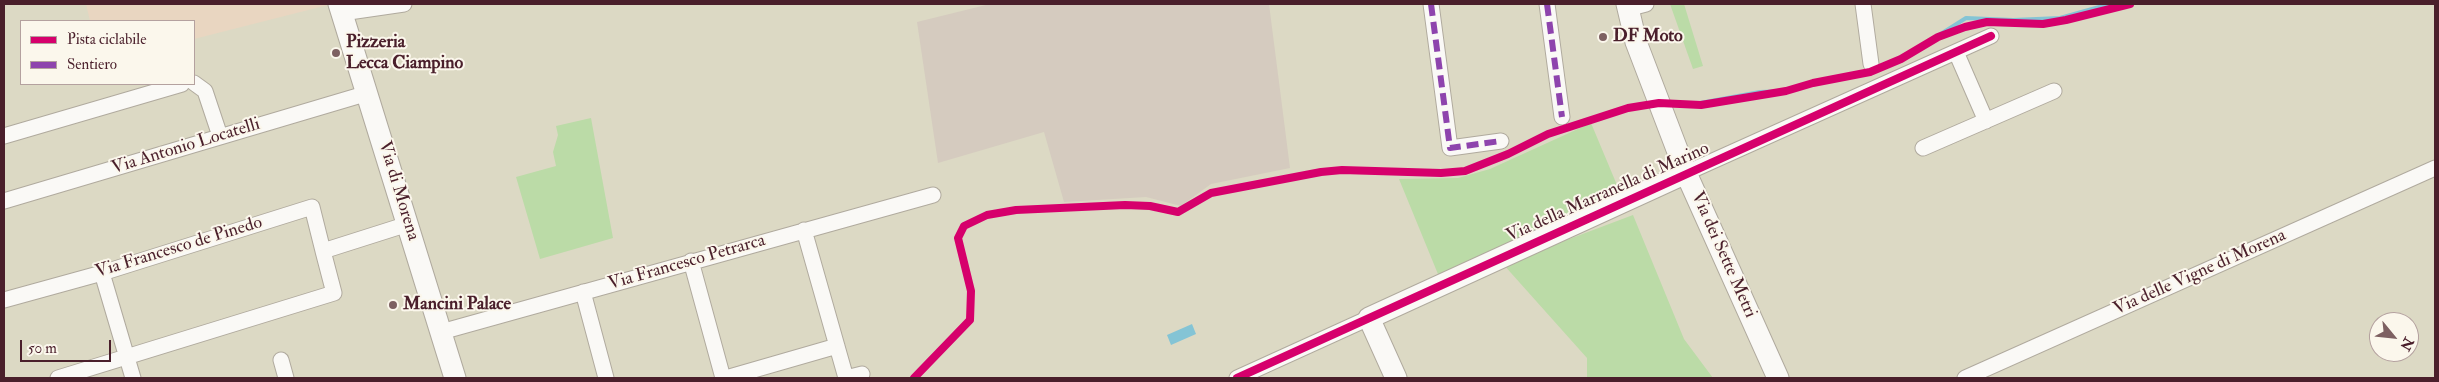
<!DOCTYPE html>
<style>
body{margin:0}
#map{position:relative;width:2439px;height:382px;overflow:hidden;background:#dcd9c4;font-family:"IM FELL Double Pica",serif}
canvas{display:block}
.frame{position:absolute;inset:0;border:5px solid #4a1f2b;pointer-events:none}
.legend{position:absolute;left:20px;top:20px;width:175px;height:65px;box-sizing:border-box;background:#fbf7ec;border:1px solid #b4a19f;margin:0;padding:6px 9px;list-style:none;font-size:15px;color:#4a1f2b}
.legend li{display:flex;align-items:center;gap:10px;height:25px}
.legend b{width:25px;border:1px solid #b4a19f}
.north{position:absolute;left:2369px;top:312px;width:50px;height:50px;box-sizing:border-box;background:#fbf7ec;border:1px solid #b4a19f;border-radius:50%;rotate:118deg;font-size:14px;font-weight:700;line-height:20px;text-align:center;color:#4a1f2b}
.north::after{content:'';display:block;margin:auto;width:18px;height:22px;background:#7d6061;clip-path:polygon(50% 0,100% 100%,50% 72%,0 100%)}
.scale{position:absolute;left:20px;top:340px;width:91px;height:22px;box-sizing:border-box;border:2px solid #4a1f2b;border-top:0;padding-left:6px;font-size:15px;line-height:18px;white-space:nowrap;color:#4a1f2b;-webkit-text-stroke:4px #fbf7ec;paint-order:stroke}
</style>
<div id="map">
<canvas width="2439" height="382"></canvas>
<div class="frame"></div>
<ul class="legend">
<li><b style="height:6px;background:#d6006c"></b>Pista ciclabile</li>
<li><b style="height:6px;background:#8e44ad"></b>Sentiero</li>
</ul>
<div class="north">N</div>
<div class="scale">50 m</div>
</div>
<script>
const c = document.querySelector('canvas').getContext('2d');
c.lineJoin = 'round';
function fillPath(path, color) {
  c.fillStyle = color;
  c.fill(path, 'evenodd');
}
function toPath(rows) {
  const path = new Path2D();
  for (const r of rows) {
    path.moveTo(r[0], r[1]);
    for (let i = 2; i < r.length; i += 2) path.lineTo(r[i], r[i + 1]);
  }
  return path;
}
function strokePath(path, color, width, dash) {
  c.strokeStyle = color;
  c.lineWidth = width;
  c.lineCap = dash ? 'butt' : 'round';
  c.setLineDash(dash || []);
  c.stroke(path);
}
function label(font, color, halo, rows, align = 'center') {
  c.font = font + ' "IM FELL Double Pica",serif';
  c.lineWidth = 4;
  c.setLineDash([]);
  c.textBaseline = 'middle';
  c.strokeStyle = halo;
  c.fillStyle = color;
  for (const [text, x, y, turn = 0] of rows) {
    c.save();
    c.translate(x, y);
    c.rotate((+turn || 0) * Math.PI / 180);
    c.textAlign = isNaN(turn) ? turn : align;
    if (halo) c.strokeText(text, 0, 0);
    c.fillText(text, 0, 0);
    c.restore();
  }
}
const built = toPath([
 [86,4,328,4,328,5,194,39,194,21,90,21]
]);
const industrial = toPath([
 [990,4,1269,4,1290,168,1211,184,1181,206,1146,197,1064,202,1044,132,938,163,917,22]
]);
const green = toPath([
 [1670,4,1684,4,1703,66,1693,69],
 [591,118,613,238,540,259,516,177,556,166,553,152,558,135,556,126],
 [1591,123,1622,197,1440,279,1399,179,1458,178,1490,169],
 [1633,215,1684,339,1713,378,1587,378,1587,358,1503,264]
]);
const water = toPath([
 [1192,324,1196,334,1171,345,1167,335]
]);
const stream = toPath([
 [1674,103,1700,103,1760,92,1786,91,1813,83,1870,72,1901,59,1966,18,2013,20,2060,18,2110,4]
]);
const street = toPath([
 [1431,4,1450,148,1501,141],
 [1547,4,1562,117],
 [1863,4,1871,64],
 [1627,9,1646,4],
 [342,13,404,4],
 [1956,52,1986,121],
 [194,83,205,91,220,136],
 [4,136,182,84],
 [1923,148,2054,91],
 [1686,173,1991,36],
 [4,201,368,93],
 [804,230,846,378],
 [691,261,723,378],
 [102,273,133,378],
 [583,292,606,378],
 [4,300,102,273,312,207,323,251],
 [441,332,933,195],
 [281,360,286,378],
 [58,378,334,293,323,251,408,224],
 [726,378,837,346],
 [846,378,862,374],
 [1237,378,1369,318],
 [1965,378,2435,168]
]);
const secondary = toPath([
 [339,4,455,378],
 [1627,4,1636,42,1686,173,1778,378],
 [1396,378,1369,318,1686,173]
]);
const quiet = toPath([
 [1431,4,1450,148,1501,141],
 [1547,4,1562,117]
]);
const cycleway = toPath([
 [914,378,970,320,971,291,958,238,964,226,987,215,1016,210,1125,205,1150,206,1178,212,1211,193,1321,172,1342,170,1441,173,1465,171,1508,154,1548,134,1628,108,1659,103,1701,105,1786,91,1813,83,1870,72,1901,59,1938,37,1965,27,1987,22,2043,24,2066,20,2130,4],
 [1237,378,1991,36]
]);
const markers = [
 [1603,37,5,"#7d6061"],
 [336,53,5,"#7d6061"],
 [393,305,5,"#7d6061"]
];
const poiNames = [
 ["DF Moto",1613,37],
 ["Pizzeria",346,43],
 ["Lecca Ciampino",346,64],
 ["Mancini Palace",403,305]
];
const streetNames = [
 ["Via Antonio Locatelli",186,147,-17],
 ["Via di Morena",398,191,73],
 ["Via della Marranella di Marino",1608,193,-24],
 ["Via Francesco de Pinedo",179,248,-17],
 ["Via dei Sette Metri",1723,255,66],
 ["Via Francesco Petrarca",687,263,-16],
 ["Via delle Vigne di Morena",2200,273,-24]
];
fillPath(built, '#e9d6c1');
fillPath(industrial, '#d5cbbf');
fillPath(green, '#bbdba7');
fillPath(water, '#84c4d5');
strokePath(stream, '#84c4d5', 4);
strokePath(street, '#b0aa9e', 17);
strokePath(secondary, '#b0aa9e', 23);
strokePath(street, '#faf9f6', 15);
strokePath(secondary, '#faf9f6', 21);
strokePath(quiet, '#8e44ad', 6, [12, 6]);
strokePath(cycleway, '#d6006c', 8);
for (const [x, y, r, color] of markers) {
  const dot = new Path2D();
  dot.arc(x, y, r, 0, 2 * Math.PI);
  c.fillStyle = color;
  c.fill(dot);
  strokePath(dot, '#fbf7ec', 2);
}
label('bold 18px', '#4a1f2b', '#fbf7ec', poiNames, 'left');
label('18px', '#4a1f2b', '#fbf7ec', streetNames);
</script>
